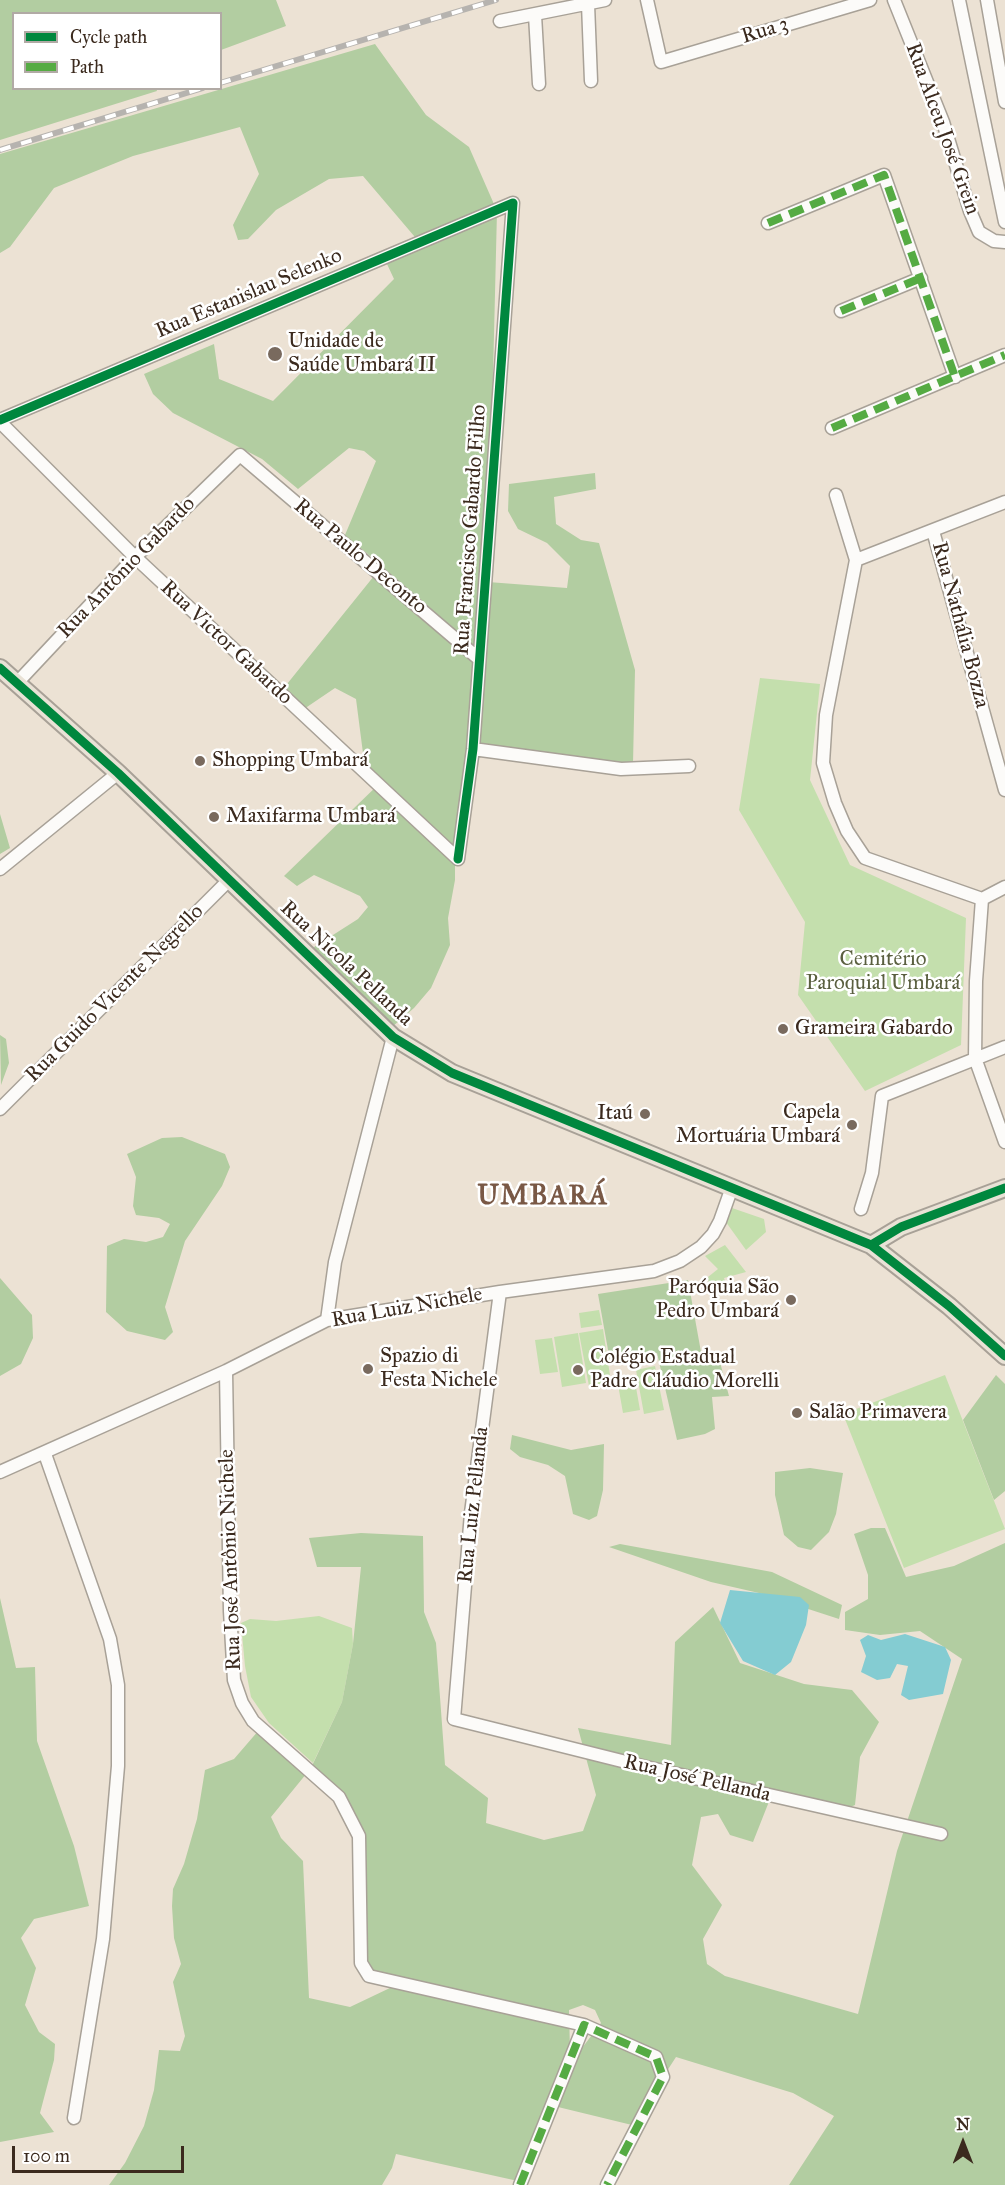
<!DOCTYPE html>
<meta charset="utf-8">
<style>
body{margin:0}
#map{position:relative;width:1005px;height:2185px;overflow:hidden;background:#ece2d4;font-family:"IM FELL Great Primer",serif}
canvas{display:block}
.legend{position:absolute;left:12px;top:12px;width:210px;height:78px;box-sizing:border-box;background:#fff;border:2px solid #b1aaa5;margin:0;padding:8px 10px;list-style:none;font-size:18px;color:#3b2a1e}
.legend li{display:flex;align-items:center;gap:12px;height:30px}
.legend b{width:30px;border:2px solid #b1aaa5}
.north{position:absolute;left:933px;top:2113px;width:60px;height:60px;-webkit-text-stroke:4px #fff;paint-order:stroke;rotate:0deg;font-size:16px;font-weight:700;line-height:24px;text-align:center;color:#3b2a1e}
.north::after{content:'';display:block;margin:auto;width:21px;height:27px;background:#3b2a1e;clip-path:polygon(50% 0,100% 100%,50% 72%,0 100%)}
.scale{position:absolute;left:12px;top:2146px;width:172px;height:27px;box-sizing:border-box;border:3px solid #3b2a1e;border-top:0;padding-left:8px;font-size:18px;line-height:21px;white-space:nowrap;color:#3b2a1e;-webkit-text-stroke:4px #fff;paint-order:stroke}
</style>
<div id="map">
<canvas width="1005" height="2185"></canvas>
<ul class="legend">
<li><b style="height:8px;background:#00873e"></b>Cycle path</li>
<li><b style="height:8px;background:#55ab43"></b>Path</li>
</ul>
<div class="north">N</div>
<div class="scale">100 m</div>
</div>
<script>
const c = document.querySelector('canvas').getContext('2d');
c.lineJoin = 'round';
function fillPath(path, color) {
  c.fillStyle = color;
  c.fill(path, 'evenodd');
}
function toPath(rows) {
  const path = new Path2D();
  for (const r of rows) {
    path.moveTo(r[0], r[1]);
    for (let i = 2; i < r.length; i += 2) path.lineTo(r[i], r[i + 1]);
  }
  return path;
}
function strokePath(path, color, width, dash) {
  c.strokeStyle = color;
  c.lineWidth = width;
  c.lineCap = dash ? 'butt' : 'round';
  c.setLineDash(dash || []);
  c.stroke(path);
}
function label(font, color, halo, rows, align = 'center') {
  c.font = font + ' "IM FELL Great Primer",serif';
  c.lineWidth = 5;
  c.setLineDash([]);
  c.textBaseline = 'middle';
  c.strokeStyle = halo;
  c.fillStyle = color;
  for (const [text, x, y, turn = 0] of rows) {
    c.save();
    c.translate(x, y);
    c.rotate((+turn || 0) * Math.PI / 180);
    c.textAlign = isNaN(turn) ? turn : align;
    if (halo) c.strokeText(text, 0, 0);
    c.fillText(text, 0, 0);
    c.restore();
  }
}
const green = toPath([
 [760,678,820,684,810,780,850,865,966,918,961,1045,865,1091,798,995,805,922,739,810],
 [732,1208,764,1219,766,1232,746,1250,723,1218],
 [725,1245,746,1272,724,1278,725,1281,709,1286,708,1277,718,1269,705,1256],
 [599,1310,602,1325,581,1328,579,1313],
 [603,1329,611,1382,589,1386,579,1333],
 [578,1333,586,1383,562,1387,554,1337],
 [552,1338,558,1372,540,1374,535,1340],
 [655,1366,664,1410,644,1414,636,1370],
 [945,1375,1005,1529,904,1568,843,1414],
 [634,1376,640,1410,623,1413,617,1379],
 [319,1616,352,1628,353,1644,342,1702,313,1763,269,1723,251,1697,245,1666,241,1623,250,1619,276,1621]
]);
const forest = toPath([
 [0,0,276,0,286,26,221,50,220,14,14,14,14,88,156,88,157,91,0,140],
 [375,44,426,115,469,147,497,211,488,582,567,588,570,566,547,543,518,529,508,511,509,484,595,473,596,489,554,497,556,524,581,540,599,543,635,670,633,764,472,746,455,844,455,880,448,918,450,945,431,988,414,1008,392,1027,311,949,358,919,368,907,360,896,314,875,297,886,284,876,383,780,364,761,356,699,335,688,304,709,283,689,382,566,345,535,376,461,364,451,349,448,298,489,262,459,173,413,153,394,144,374,214,344,219,379,273,401,394,279,387,264,420,243,363,176,329,179,276,210,248,239,238,240,233,225,259,174,240,127,133,156,54,188,10,247,0,253,0,154],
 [0,814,10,848,0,854],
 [0,1035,6,1039,9,1063,1,1085],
 [182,1137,225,1154,230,1167,222,1186,185,1241,165,1307,173,1332,165,1340,127,1331,106,1312,107,1246,124,1239,146,1242,163,1237,170,1224,159,1218,136,1215,133,1206,136,1177,127,1154,162,1138],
 [0,1278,32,1315,33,1338,21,1364,0,1376],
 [688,1280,701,1352,717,1351,729,1396,712,1397,715,1429,705,1434,677,1440,657,1353,610,1361,598,1294],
 [996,1375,1005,1384,1005,1491,994,1500,963,1420],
 [512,1435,571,1450,604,1444,603,1490,597,1516,589,1520,573,1514,565,1476,548,1465,520,1457,510,1449],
 [810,1468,843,1473,836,1514,829,1532,811,1550,798,1547,784,1535,775,1495,775,1472],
 [871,1528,885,1528,906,1577,954,1566,1005,1543,1005,2185,789,2185,834,2116,793,2093,676,2057,632,2125,558,2107,579,2052,601,2023,595,2010,583,2005,569,2010,570,2051,518,2181,396,2154,392,2168,382,2185,109,2185,125,2163,144,2126,154,2090,159,2050,180,2051,185,2036,173,1982,181,1964,174,1938,172,1906,173,1889,184,1864,197,1819,205,1770,234,1759,259,1730,311,1768,342,1702,353,1644,361,1567,317,1567,309,1538,361,1533,423,1536,424,1612,436,1643,445,1765,488,1798,486,1823,544,1840,583,1831,596,1795,578,1728,671,1745,675,1642,713,1607,740,1663,804,1684,852,1690,879,1722,860,1757,855,1805,836,1813,770,1799,753,1842,730,1835,718,1814,701,1817,692,1865,722,1905,703,1939,707,1964,725,1976,858,2014,897,1851,962,1659,920,1631,880,1635,845,1630,845,1612,868,1599,868,1575,854,1534],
 [311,1768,360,1831,366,1854,364,1961,373,1973,392,1987,350,2007,309,1998,303,1861,281,1838,271,1817],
 [620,1544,772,1572,842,1605,839,1619,759,1593,711,1582,609,1547],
 [0,1598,16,1668,35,1667,37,1741,74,1846,89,1906,34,1919,21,1938,36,1968,25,2005,39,2032,55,2044,54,2060,40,2113,54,2132,0,2142]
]);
const water = toPath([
 [730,1590,800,1597,809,1605,806,1625,791,1662,775,1675,743,1661,720,1623],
 [905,1634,945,1647,951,1660,943,1694,909,1700,901,1695,908,1666,897,1664,890,1678,877,1680,861,1672,866,1656,860,1640,868,1635,881,1640]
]);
const minor = toPath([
 [647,0,661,62,870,0],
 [894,0,943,122,970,211,979,232,994,241,1005,242],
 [959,0,1005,222],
 [987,0,1005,102],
 [588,4,591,81],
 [535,15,539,84],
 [500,21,605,0],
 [768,223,884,175,955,377],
 [841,311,921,278],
 [0,420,513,203,473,749,458,859],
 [0,422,135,557,458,859],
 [832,428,1005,355],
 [836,495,856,560,826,715,823,763,835,803,847,831,865,858,982,899,1005,887],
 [933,531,1005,790],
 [856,560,1005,502],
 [16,684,135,557,240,455,479,659],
 [473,749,621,769,689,766],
 [0,869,118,773],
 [982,899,976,981,975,1058,1005,1142],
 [0,1109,230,879],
 [861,1209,872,1173,882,1096,1005,1047],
 [500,1292,471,1513,454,1719,646,1767,941,1834],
 [327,1320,335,1262,393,1037],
 [226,1371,230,1611,234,1680,242,1703,253,1721,339,1797,359,1836,361,1963,369,1976,584,2025,656,2057,663,2077,607,2185],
 [45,1454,110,1639,118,1685,118,1766,103,1939,74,2118],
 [0,1472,226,1371,327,1320,500,1292,654,1271,680,1261,701,1247,713,1234,720,1221,731,1190],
 [520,2185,584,2025]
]);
const major = toPath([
 [0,668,118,773,393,1037,452,1073,871,1245,949,1306,1005,1356],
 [871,1245,901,1227,1005,1188]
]);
const rail = toPath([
 [220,83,496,0],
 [0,150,203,88]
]);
const quiet = toPath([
 [768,223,884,175,955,377],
 [841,311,921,278],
 [832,428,1005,355],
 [520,2185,584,2025,656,2057,663,2077,607,2185]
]);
const cycleway = toPath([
 [0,420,513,203,473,749,458,859],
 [0,668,118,773,393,1037,452,1073,871,1245,949,1306,1005,1356],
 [871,1245,901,1227,1005,1188]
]);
const markers = [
 [275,354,8,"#796a5e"],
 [200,761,6,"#796a5e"],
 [214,817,6,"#796a5e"],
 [783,1029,6,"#796a5e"],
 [645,1114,6,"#796a5e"],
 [852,1125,6,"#796a5e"],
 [791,1300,6,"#796a5e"],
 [368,1369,6,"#796a5e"],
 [578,1370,6,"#796a5e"],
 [797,1413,6,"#796a5e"]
];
const streetNames = [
 ["Rua 3",765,31,-17],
 ["Rua Alceu José Grein",942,129,70],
 ["Rua Estanislau Selenko",249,294,-23],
 ["Rua Francisco Gabardo Filho",471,530,-86],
 ["Rua Paulo Deconto",360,557,40],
 ["Rua Antônio Gabardo",127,568,-46],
 ["Rua Nathália Bozza",960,625,75],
 ["Rua Victor Gabardo",226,643,43],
 ["Rua Nicola Pellanda",346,964,43],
 ["Rua Guido Vicente Negrello",115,994,-45],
 ["Rua Luiz Nichele",407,1308,-10],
 ["Rua Luiz Pellanda",474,1505,-84],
 ["Rua José Antônio Nichele",231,1560,-92],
 ["Rua José Pellanda",697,1779,13]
];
const poiNames = [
 ["Unidade de",288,342],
 ["Saúde Umbará II",288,366],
 ["Shopping Umbará",212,761],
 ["Maxifarma Umbará",226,817],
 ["Grameira Gabardo",795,1029],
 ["Capela",840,1113,"right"],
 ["Mortuária Umbará",840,1137,"right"],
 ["Itaú",633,1114,"right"],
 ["Paróquia São",779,1288,"right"],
 ["Pedro Umbará",779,1312,"right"],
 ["Spazio di",380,1357],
 ["Festa Nichele",380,1381],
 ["Colégio Estadual",590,1358],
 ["Padre Cláudio Morelli",590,1382],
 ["Salão Primavera",809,1413]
];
const parkNames = [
 ["Cemitério",883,960],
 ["Paroquial Umbará",883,984]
];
const districtNames = [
 ["UMBARÁ",543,1197]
];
fillPath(green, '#c4dfad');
fillPath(forest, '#b2cda1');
fillPath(water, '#84ccd2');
strokePath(minor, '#a8a197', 15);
strokePath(major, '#a8a197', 20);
strokePath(minor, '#fcfbf9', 12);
strokePath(major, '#e9e2d6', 16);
strokePath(rail, '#b6b3af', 6);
strokePath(rail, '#fff', 4, [11]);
strokePath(quiet, '#55ab43', 8, [15, 8]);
strokePath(cycleway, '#00873e', 9);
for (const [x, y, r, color] of markers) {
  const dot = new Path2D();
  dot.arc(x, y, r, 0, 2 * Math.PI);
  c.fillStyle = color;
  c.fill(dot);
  strokePath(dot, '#fff', 2);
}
label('21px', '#3b2a1e', '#fff', streetNames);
label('21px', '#3b2a1e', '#fff', poiNames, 'left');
label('21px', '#5a5f3f', '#fff', parkNames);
c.letterSpacing = '1.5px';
label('bold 27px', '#795845', '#fff', districtNames);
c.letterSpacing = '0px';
</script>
